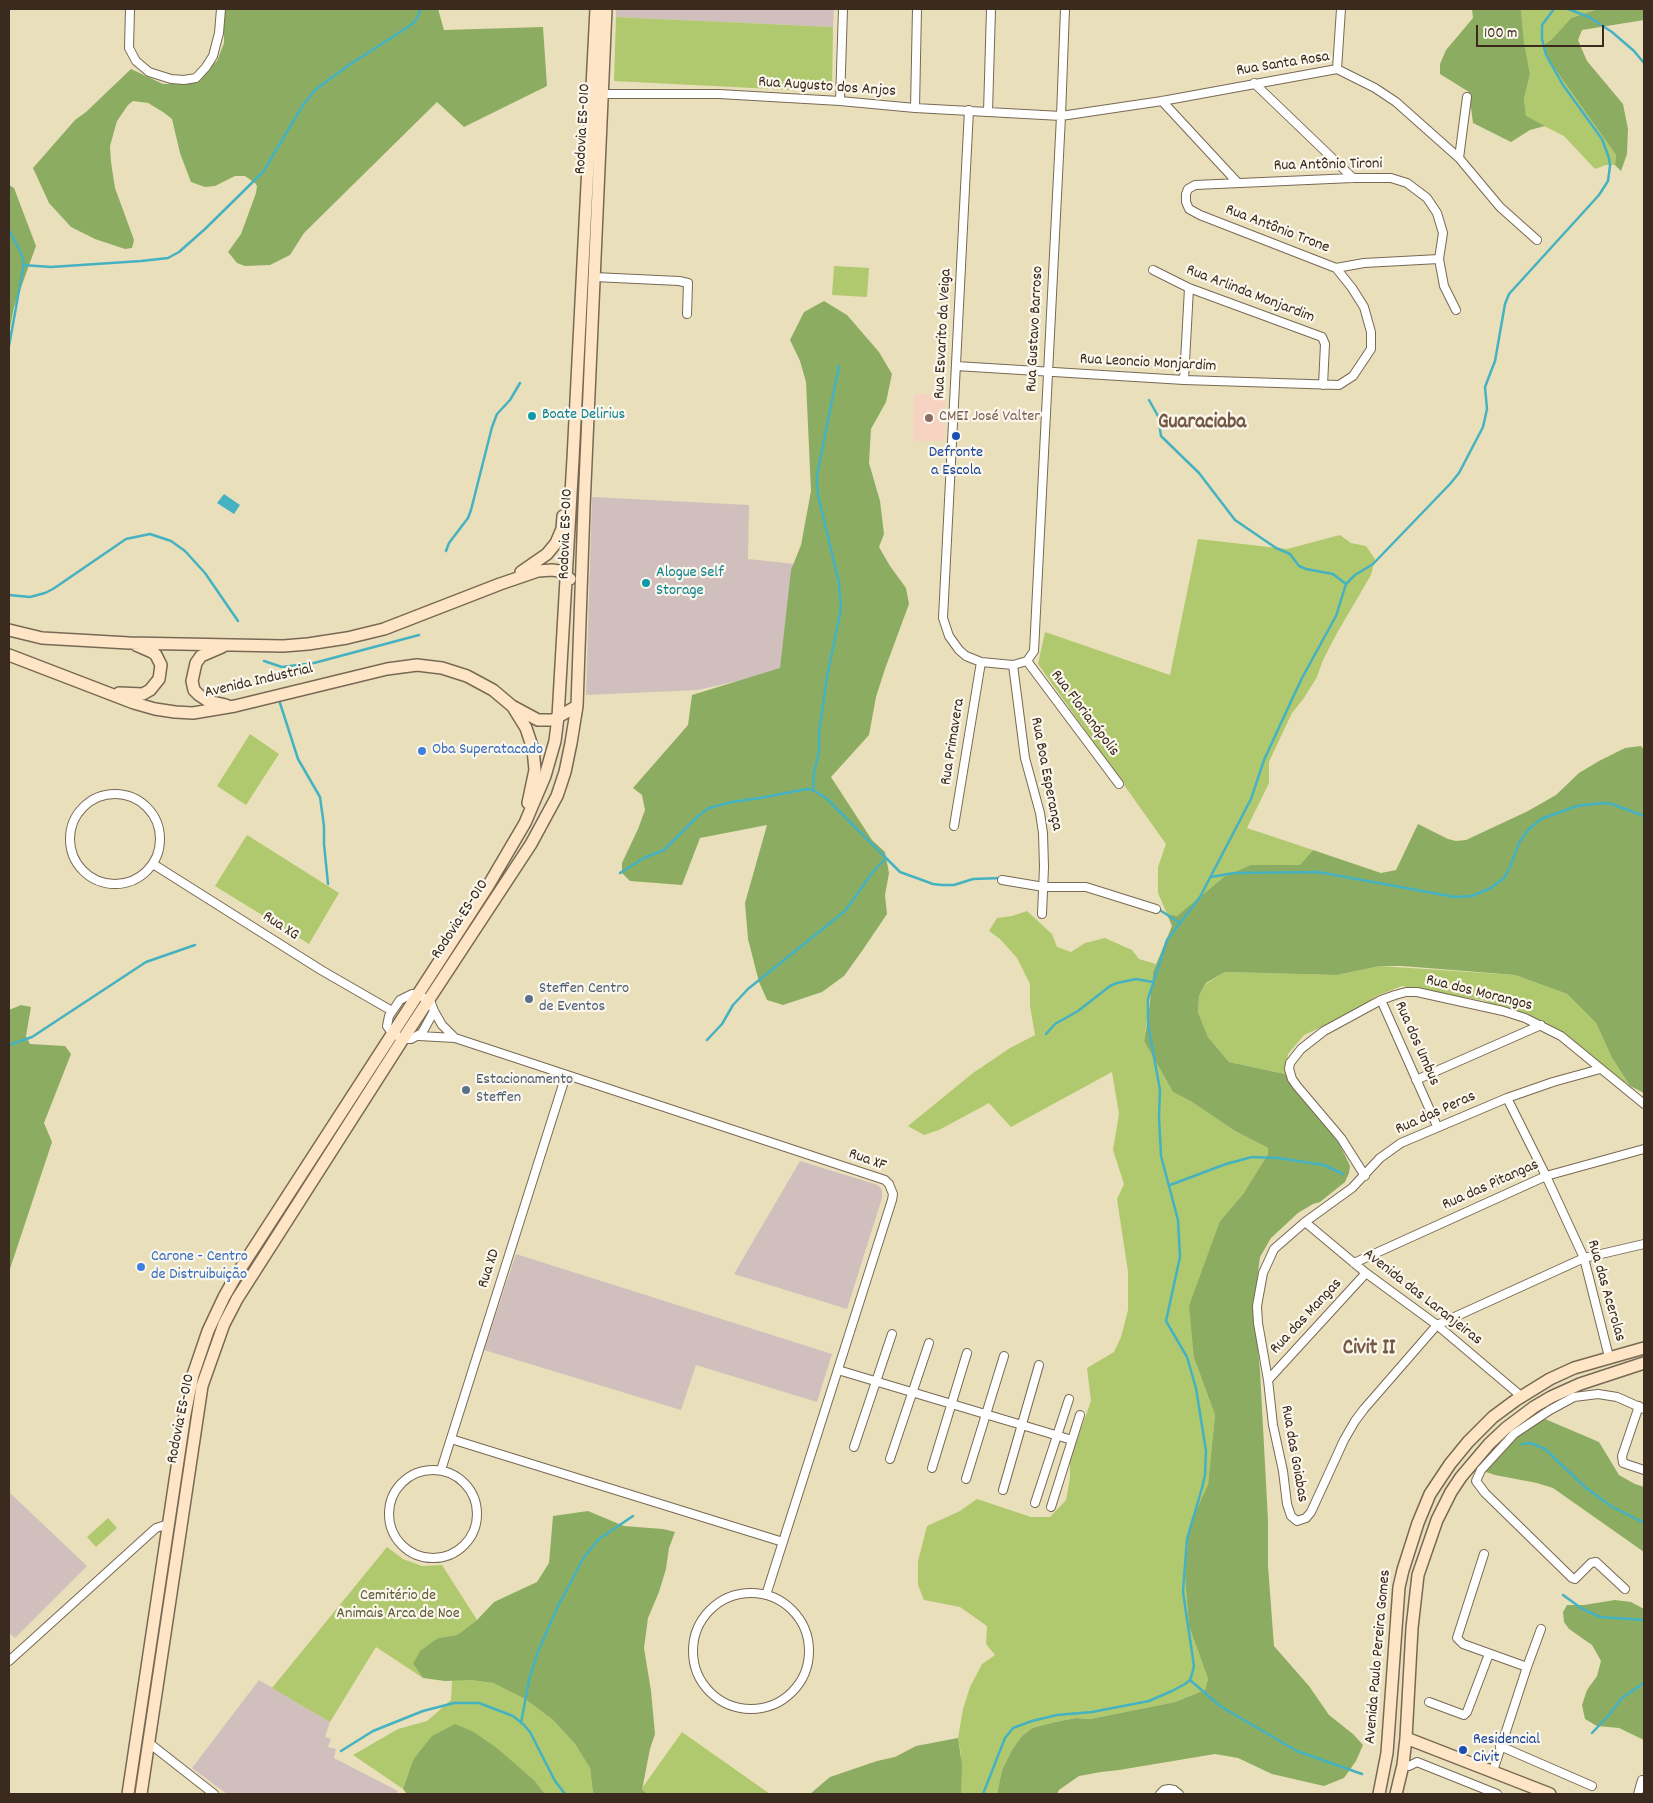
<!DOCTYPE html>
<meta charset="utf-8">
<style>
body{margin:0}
#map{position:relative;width:1653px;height:1803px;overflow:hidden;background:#eadfbb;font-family:Dekko,sans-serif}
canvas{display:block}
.frame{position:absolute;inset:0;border:10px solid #3b2a1e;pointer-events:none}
.scale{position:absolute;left:1476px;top:25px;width:128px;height:22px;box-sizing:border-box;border:2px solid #3b2a1e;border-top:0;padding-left:6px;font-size:15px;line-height:18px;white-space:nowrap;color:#3b2a1e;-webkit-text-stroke:4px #fbf7ec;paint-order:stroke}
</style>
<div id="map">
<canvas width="1653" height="1803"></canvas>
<div class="frame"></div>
<div class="scale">100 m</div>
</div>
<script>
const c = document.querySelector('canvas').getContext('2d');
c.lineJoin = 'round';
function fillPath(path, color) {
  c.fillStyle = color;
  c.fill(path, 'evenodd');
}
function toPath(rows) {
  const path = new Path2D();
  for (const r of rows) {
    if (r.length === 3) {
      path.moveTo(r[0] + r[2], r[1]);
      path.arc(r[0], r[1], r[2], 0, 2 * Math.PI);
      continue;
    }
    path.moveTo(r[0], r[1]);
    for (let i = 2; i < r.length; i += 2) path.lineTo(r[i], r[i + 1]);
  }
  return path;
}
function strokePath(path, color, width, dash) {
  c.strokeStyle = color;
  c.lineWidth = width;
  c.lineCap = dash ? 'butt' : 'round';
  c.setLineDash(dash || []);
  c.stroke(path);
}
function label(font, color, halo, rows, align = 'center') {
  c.font = font + ' Dekko,sans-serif';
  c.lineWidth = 4.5;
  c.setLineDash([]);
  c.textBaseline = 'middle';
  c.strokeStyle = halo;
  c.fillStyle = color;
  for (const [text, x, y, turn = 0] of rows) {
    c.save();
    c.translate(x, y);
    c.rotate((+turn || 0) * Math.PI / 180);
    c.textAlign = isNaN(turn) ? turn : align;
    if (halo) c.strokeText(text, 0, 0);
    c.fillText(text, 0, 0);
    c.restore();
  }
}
const built = toPath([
 [914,394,945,395,944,441,913,441]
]);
const industrial = toPath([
 [616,9,834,9,833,27,616,17],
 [592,497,749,505,748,559,795,564,781,671,698,690,586,695],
 [800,1161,878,1185,882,1190,882,1198,847,1309,734,1274],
 [516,1254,832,1354,817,1402,696,1365,681,1410,484,1350],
 [9,1492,87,1566,15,1638,9,1633],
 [259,1680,330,1722,325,1737,331,1739,328,1747,336,1749,334,1758,398,1791,396,1794,227,1794,192,1768]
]);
const green = toPath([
 [1521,9,1598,9,1571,18,1552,39,1545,44,1545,55,1616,155,1615,165,1606,165,1595,169,1564,136,1526,117,1524,99,1530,74,1524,42],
 [616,17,833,27,832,92,614,81],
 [834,266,869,268,867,297,832,295],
 [1340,535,1351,543,1366,546,1375,559,1371,575,1337,633,1323,660,1317,677,1304,698,1292,713,1274,751,1269,762,1269,783,1247,828,1313,850,1301,865,1277,866,1191,905,1177,916,1167,914,1158,893,1158,867,1166,844,1038,664,1045,632,1170,675,1198,539,1287,549],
 [250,734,279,754,246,805,217,786],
 [247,835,339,893,309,944,215,886],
 [1027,911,1052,934,1057,947,1071,952,1085,943,1105,938,1132,950,1139,959,1156,964,1153,972,1144,1041,1173,1092,1192,1102,1235,1131,1268,1148,1268,1154,1243,1194,1220,1221,1194,1358,1215,1415,1208,1484,1189,1526,1185,1577,1189,1626,1208,1679,1205,1690,1175,1702,1090,1719,1076,1718,1055,1722,1032,1728,1022,1736,1013,1748,1002,1770,997,1794,961,1794,961,1754,958,1738,963,1709,970,1687,982,1664,995,1655,986,1644,987,1626,960,1607,924,1600,918,1585,918,1561,927,1526,960,1511,977,1499,1031,1517,1050,1517,1066,1500,1070,1478,1070,1459,1091,1401,1087,1368,1114,1352,1121,1337,1128,1310,1128,1272,1117,1199,1124,1184,1113,1150,1119,1114,1112,1072,1011,1127,989,1103,939,1130,924,1135,908,1126,973,1073,1010,1048,1035,1035,1030,1006,1030,984,1017,958,1000,939,989,931,997,918,1012,916],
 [1380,966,1515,975,1567,994,1596,1023,1612,1058,1630,1086,1549,1025,1482,1000,1434,993,1402,986,1376,996,1354,1012,1304,1035,1288,1054,1285,1074,1229,1062,1208,1037,1198,1012,1199,996,1206,984,1225,972,1337,975],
 [108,1518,117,1528,96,1547,87,1537],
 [387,1547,403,1559,422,1566,442,1565,477,1620,457,1635,438,1638,413,1664,423,1678,376,1647,330,1722,272,1688],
 [452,1680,470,1680,493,1683,525,1699,553,1720,575,1744,590,1768,593,1794,545,1794,535,1781,474,1732,413,1760,403,1789,353,1755,398,1729,427,1721,451,1700],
 [682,1732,770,1794,645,1794,640,1791]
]);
const forest = toPath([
 [224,9,438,9,444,30,543,27,547,86,464,127,437,102,304,233,290,255,270,265,245,266,237,263,228,252,241,234,256,193,257,186,255,183,245,176,235,176,215,186,205,187,191,182,180,153,172,119,163,112,148,103,133,101,128,105,117,121,110,146,111,162,115,188,134,240,132,248,125,249,95,239,71,227,49,203,33,168,75,120,86,112,131,69,163,84,183,84,197,79,217,61,224,43],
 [1472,9,1521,9,1524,42,1530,74,1524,99,1526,116,1545,126,1530,130,1511,142,1473,123,1469,92,1440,74,1440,64,1446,50,1473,18],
 [1598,9,1644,9,1644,20,1582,30,1578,40,1587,61,1623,104,1628,129,1627,154,1621,171,1615,165,1616,155,1545,55,1545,44,1552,39,1571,18],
 [9,185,14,188,36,246,14,307,9,333],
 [824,301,847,315,879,352,892,374,886,402,871,429,869,463,880,501,884,534,879,547,890,566,906,588,909,604,885,669,876,697,869,735,831,777,872,840,885,852,889,873,885,895,887,914,862,951,844,976,822,992,783,1005,767,1000,759,982,748,939,745,903,767,825,700,838,682,885,630,881,622,873,622,863,638,829,645,810,642,795,633,788,688,725,692,695,780,668,791,570,801,545,811,491,806,382,800,361,790,340,804,312],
 [1641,746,1644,750,1644,1093,1630,1086,1612,1058,1596,1023,1567,994,1515,975,1402,966,1380,966,1337,975,1225,972,1206,983,1199,996,1198,1012,1208,1037,1229,1062,1285,1074,1340,1145,1350,1166,1349,1173,1345,1182,1320,1202,1313,1204,1298,1213,1271,1238,1260,1257,1254,1304,1260,1371,1268,1520,1268,1566,1274,1646,1309,1686,1329,1715,1353,1734,1363,1745,1356,1761,1344,1778,1324,1786,1272,1774,1238,1758,1215,1754,1119,1770,1101,1772,1079,1776,1059,1790,1057,1794,997,1794,1002,1770,1013,1748,1022,1736,1032,1728,1055,1722,1076,1718,1090,1719,1175,1702,1205,1690,1208,1679,1189,1626,1185,1577,1189,1526,1208,1484,1215,1415,1194,1358,1189,1306,1220,1221,1243,1194,1268,1154,1268,1148,1235,1131,1192,1102,1173,1092,1144,1041,1149,1011,1153,972,1172,926,1167,914,1177,916,1224,877,1251,865,1300,865,1313,850,1381,873,1396,870,1418,824,1448,839,1456,841,1466,840,1528,811,1556,795,1579,773,1599,761,1625,748],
 [21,1005,31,1007,26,1036,30,1044,65,1046,71,1054,44,1123,52,1142,9,1272,9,1010],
 [1538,1416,1599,1442,1619,1475,1635,1484,1644,1487,1644,1552,1553,1488,1537,1483,1495,1475,1483,1471,1497,1454],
 [588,1511,624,1526,663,1529,675,1532,669,1548,666,1569,659,1592,648,1618,644,1648,651,1691,655,1734,650,1749,642,1790,647,1794,593,1794,590,1768,575,1744,553,1720,525,1699,493,1683,470,1680,445,1681,423,1678,413,1664,420,1651,438,1638,457,1635,477,1620,494,1602,537,1582,549,1563,553,1516],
 [1615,1600,1631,1602,1644,1609,1644,1740,1619,1728,1597,1726,1585,1719,1582,1705,1587,1690,1597,1676,1601,1661,1592,1645,1569,1629,1564,1622,1563,1612,1567,1605,1584,1605],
 [455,1724,474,1732,498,1749,535,1781,545,1794,407,1794,403,1789,413,1760,432,1736],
 [958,1738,962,1764,961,1794,810,1794,830,1777,877,1761,895,1757,916,1746]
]);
const water = toPath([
 [224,494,240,505,234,514,217,503]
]);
const stream = toPath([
 [1568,9,1589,17,1612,32,1634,51,1644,63],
 [9,230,21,253,24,263,9,346],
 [23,265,51,267,141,261,168,258,179,252,205,229,263,172,303,105,315,90,349,65,411,25,416,20,421,9],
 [1149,400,1158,416,1161,436,1199,473,1235,520,1276,548,1290,554,1299,566,1306,569,1333,574,1346,584],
 [446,551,449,543,468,518,471,510,492,427,497,414,510,400,520,383],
 [9,595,30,597,45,593,53,589,126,539,150,534,171,541,185,551,205,573,238,621],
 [264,661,282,667,314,663,419,635],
 [280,703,298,759,320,797,324,826,324,844,328,884],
 [813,790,814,773,819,752,819,733,827,677,841,609,839,583,818,495,817,485,817,475,839,366],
 [620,873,644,858,664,850,698,816,709,808,732,802,760,798,807,789,813,790,826,798,900,872,933,884,942,885,954,885,973,879,1002,878],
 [1211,877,1234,873,1318,872,1455,897,1472,896,1491,888,1504,878,1510,867,1519,843,1527,831,1541,819,1577,806,1602,803,1612,804,1644,816],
 [1158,909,1180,923],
 [1046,1034,1055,1024,1078,1011,1110,986,1117,983,1136,979,1153,982],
 [707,1040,722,1024,733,1005,748,989,845,911,872,873,886,858],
 [9,1045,32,1037,146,962,195,945],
 [1170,1185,1226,1164,1252,1157,1278,1158,1324,1165,1343,1174],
 [1522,1444,1531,1443,1545,1449,1586,1488,1611,1506,1644,1523],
 [1563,1595,1581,1608,1600,1617,1644,1620],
 [1190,1680,1220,1706,1297,1751,1362,1774],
 [521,1723,529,1680,537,1654,558,1606,584,1557,599,1539,633,1516],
 [1592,1733,1609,1715,1622,1698,1644,1683],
 [341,1751,373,1731,423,1711,454,1703,479,1703,513,1716,523,1724,530,1732,555,1781,565,1794],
 [983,1794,1005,1738,1013,1728,1032,1721,1057,1715,1092,1712,1149,1701,1172,1691,1185,1684,1190,1680,1192,1674,1194,1666,1183,1592,1187,1539,1202,1488,1205,1475,1206,1451,1196,1388,1187,1357,1166,1321,1180,1257,1179,1238,1178,1220,1161,1156,1159,1116,1160,1090,1148,1024,1148,999,1167,940,1200,897,1251,799,1264,760,1281,723,1302,678,1336,616,1346,584,1355,575,1373,564,1450,484,1459,473,1483,427,1487,409,1485,387,1495,361,1505,304,1509,294,1599,195,1608,181,1610,166,1609,158,1602,139,1563,85,1546,55,1542,39,1542,25,1554,9]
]);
const street = toPath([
 [130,9,129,48,136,61,149,72,171,79,184,80,196,78,206,67,213,56,219,33,221,9],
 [1337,69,1341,9],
 [1254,83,1353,178],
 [599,94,719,94,840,101,915,108,1061,116,1162,101,1337,69,1375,88,1396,102,1459,158,1500,207,1537,240],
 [840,101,843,9],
 [1162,101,1237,182],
 [915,108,917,9],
 [969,110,943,618,949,636,959,650,966,656,981,662,1013,665,1027,661,1034,651,1061,116,1065,9],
 [988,112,991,9],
 [1459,158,1467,97],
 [1336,268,1364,263,1439,259],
 [1153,270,1189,288,1322,337,1325,344,1323,385],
 [594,277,679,281,688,283,687,314],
 [956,366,1184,380,1339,385,1353,376,1371,349,1371,332,1364,307,1352,288,1336,268,1200,215,1189,209,1186,202,1186,194,1188,189,1195,185,1353,178,1391,178,1407,183,1427,198,1437,213,1443,233,1439,259,1444,286,1456,310],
 [1184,380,1189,288],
 [1027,661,1119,784],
 [1013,665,1025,758,1040,813,1043,833,1044,867,1042,914],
 [115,839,45],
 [954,826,981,662],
 [153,864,321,970,392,1011],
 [1002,880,1044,887,1086,887,1156,909],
 [1381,1000,1437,1126],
 [434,1011,422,1033,411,1039,403,1039,392,1033,387,1026,389,1016,400,1000,412,994,418,994,431,1003,434,1011,442,1025,455,1038],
 [419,1036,455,1038,885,1180,889,1184,893,1194,892,1200,766,1595],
 [1600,1069,1553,1082,1507,1098,1401,1143,1380,1158,1352,1188,1305,1222,1274,1249,1263,1273,1257,1306,1258,1323,1268,1380,1273,1425,1283,1471,1287,1504,1291,1516,1297,1521,1306,1518,1311,1512,1344,1440,1355,1421,1364,1409,1437,1325,1584,1258,1644,1244],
 [1416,1080,1541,1025],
 [1507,1098,1546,1176,1584,1258,1609,1357],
 [1365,1176,1341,1138,1297,1086,1292,1079,1289,1069,1290,1063,1301,1049,1324,1031,1381,1000,1395,995,1406,992,1417,992,1503,1011,1525,1018,1561,1036,1644,1104],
 [1305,1222,1366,1273,1437,1325,1521,1396],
 [1354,1263,1546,1176,1644,1149],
 [838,1370,1072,1440],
 [1268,1380,1366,1273],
 [1639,1406,1622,1456,1623,1463,1644,1470],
 [451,1439,783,1542],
 [854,1447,892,1334],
 [890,1459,929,1343],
 [932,1468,967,1353],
 [441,1470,566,1075],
 [433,1514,44],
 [966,1479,1004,1356],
 [1003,1490,1039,1365],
 [1035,1503,1069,1399],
 [1051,1507,1080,1415],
 [1484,1554,1457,1638,1463,1644,1527,1667],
 [1625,1589,1596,1562,1591,1563,1575,1579,1572,1578,1485,1493,1476,1481,1481,1470,1514,1434,1550,1410,1574,1397,1598,1394,1617,1397,1644,1409],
 [751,1651,58],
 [9,1661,156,1528,169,1524],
 [1429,1702,1464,1715,1467,1712,1489,1654],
 [149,1743,214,1794],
 [1500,1746,1592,1786],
 [1403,1765,1409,1766,1417,1762,1497,1794],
 [1493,1771,1527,1667,1541,1629],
 [1160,1794,1164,1790,1169,1789,1174,1790,1179,1794],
 [1638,1794,1642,1780]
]);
const secondary = toPath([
 [521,572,547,554,556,543,562,529,563,516],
 [9,630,42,638,129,643,283,646,308,644,347,638,384,629,500,584,538,571,552,570,559,571,570,579],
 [222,647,201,656,196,663,192,681,194,690,199,695,208,701,226,705],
 [9,655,134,703,155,709,175,712,193,713,235,706,387,669,417,665,442,668,467,676,493,690,512,706,538,720,553,720,577,706],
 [119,693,143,694,150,690,159,679,161,665,156,655,152,652,136,645],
 [513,707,526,728,533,749,535,770,528,803],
 [1406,1738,1550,1794],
 [128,1794,185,1414,193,1375,208,1331,224,1297,237,1274,488,886,525,823,545,776,555,741,558,717,573,459,596,9],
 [141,1794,202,1386,224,1324,237,1299,403,1039,531,844,557,796,565,772,571,743,577,706,584,507,606,9],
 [1379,1794,1387,1753,1399,1587,1403,1570,1418,1523,1430,1494,1450,1464,1468,1442,1493,1417,1516,1400,1550,1379,1574,1368,1644,1348],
 [1396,1794,1403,1765,1406,1738,1412,1628,1418,1575,1437,1520,1451,1492,1461,1477,1489,1444,1506,1428,1534,1407,1551,1397,1580,1384,1644,1363]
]);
const markers = [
 [532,416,5,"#0f9aa8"],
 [929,418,5,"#8d6e63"],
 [956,436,5,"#1a4fb4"],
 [646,583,5,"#0f9aa8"],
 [422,751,5,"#3f7fe0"],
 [529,999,5,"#5c6f8a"],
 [466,1090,5,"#5c6f8a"],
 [141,1267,5,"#3f7fe0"],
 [1463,1750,5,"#1a4fb4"]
];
const streetNames = [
 ["Rua Santa Rosa",1283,65,-9],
 ["Rua Augusto dos Anjos",827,88,4],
 ["Rodovia ES-010",584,129,-87],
 ["Rua Antônio Tironi",1328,166,-1],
 ["Rua Antônio Trone",1277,230,21],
 ["Rua Arlinda Monjardim",1250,295,21],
 ["Rua Gustavo Barroso",1036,329,-87],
 ["Rua Esvarito da Veiga",944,334,-87],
 ["Rua Leoncio Monjardim",1148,364,3],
 ["Rodovia ES-010",567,534,-88],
 ["Avenida Industrial",259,682,-13],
 ["Rua Florianópolis",1084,714,53],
 ["Rua Primavera",954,742,-81],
 ["Rua Boa Esperança",1045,774,79],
 ["Rodovia ES-010",461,920,-57],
 ["Rua XG",280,927,33],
 ["Rua dos Morangos",1479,994,14],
 ["Rua dos Umbus",1416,1044,66],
 ["Rua das Peras",1436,1114,-24],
 ["Rua XF",867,1161,20],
 ["Rua das Pitangas",1491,1186,-24],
 ["Rua XD",490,1269,-72],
 ["Rua das Acerolas",1605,1291,74],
 ["Avenida das Laranjeiras",1422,1298,38],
 ["Rua das Mangas",1307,1317,-47],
 ["Rodovia ES-010",182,1419,-79],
 ["Rua das Goiabas",1293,1454,80],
 ["Avenida Paulo Pereira Gomes",1379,1657,-85]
];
const cultureNames = [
 ["Boate Delirius",542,416],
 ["Alogue Self",656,574],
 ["Storage",656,592]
];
const educationNames = [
 ["CMEI José Valter",939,418]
];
const transitNames = [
 ["Defronte",956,454],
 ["a Escola",956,472],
 ["Residencial",1473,1741,"left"],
 ["Civit",1473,1759,"left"]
];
const shopNames = [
 ["Oba Superatacado",432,751],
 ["Carone - Centro",151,1258],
 ["de Distruibuição",151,1276]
];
const serviceNames = [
 ["Steffen Centro",539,990],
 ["de Eventos",539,1008],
 ["Estacionamento",476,1081],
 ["Steffen",476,1099]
];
const parkNames = [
 ["Cemitério de",398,1597],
 ["Animais Arca de Noe",398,1615]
];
const districtNames = [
 ["Guaraciaba",1202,424],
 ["Civit II",1369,1350]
];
fillPath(built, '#f5d2c2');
fillPath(industrial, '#d1bfbd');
fillPath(green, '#b1c96e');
fillPath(forest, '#8cad61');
fillPath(water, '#45b2c2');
strokePath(stream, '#45b2c2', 2.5);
strokePath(street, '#786955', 10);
strokePath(secondary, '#786955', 14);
strokePath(street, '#fff', 8);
strokePath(secondary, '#fde5c5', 11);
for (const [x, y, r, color] of markers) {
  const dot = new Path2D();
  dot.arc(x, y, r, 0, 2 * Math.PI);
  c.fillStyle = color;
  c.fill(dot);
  strokePath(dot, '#fbf7ec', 2);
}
label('16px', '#3b2a1e', '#fbf7ec', streetNames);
label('16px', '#0d838f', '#fbf7ec', cultureNames, 'left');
label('16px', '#785e54', '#fbf7ec', educationNames, 'left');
label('16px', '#164399', '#fbf7ec', transitNames);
label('16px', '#366cbe', '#fbf7ec', shopNames, 'left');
label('16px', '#4e5e75', '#fbf7ec', serviceNames, 'left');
label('16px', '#5e5a36', '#fbf7ec', parkNames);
label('bold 21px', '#755947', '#fbf7ec', districtNames);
</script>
